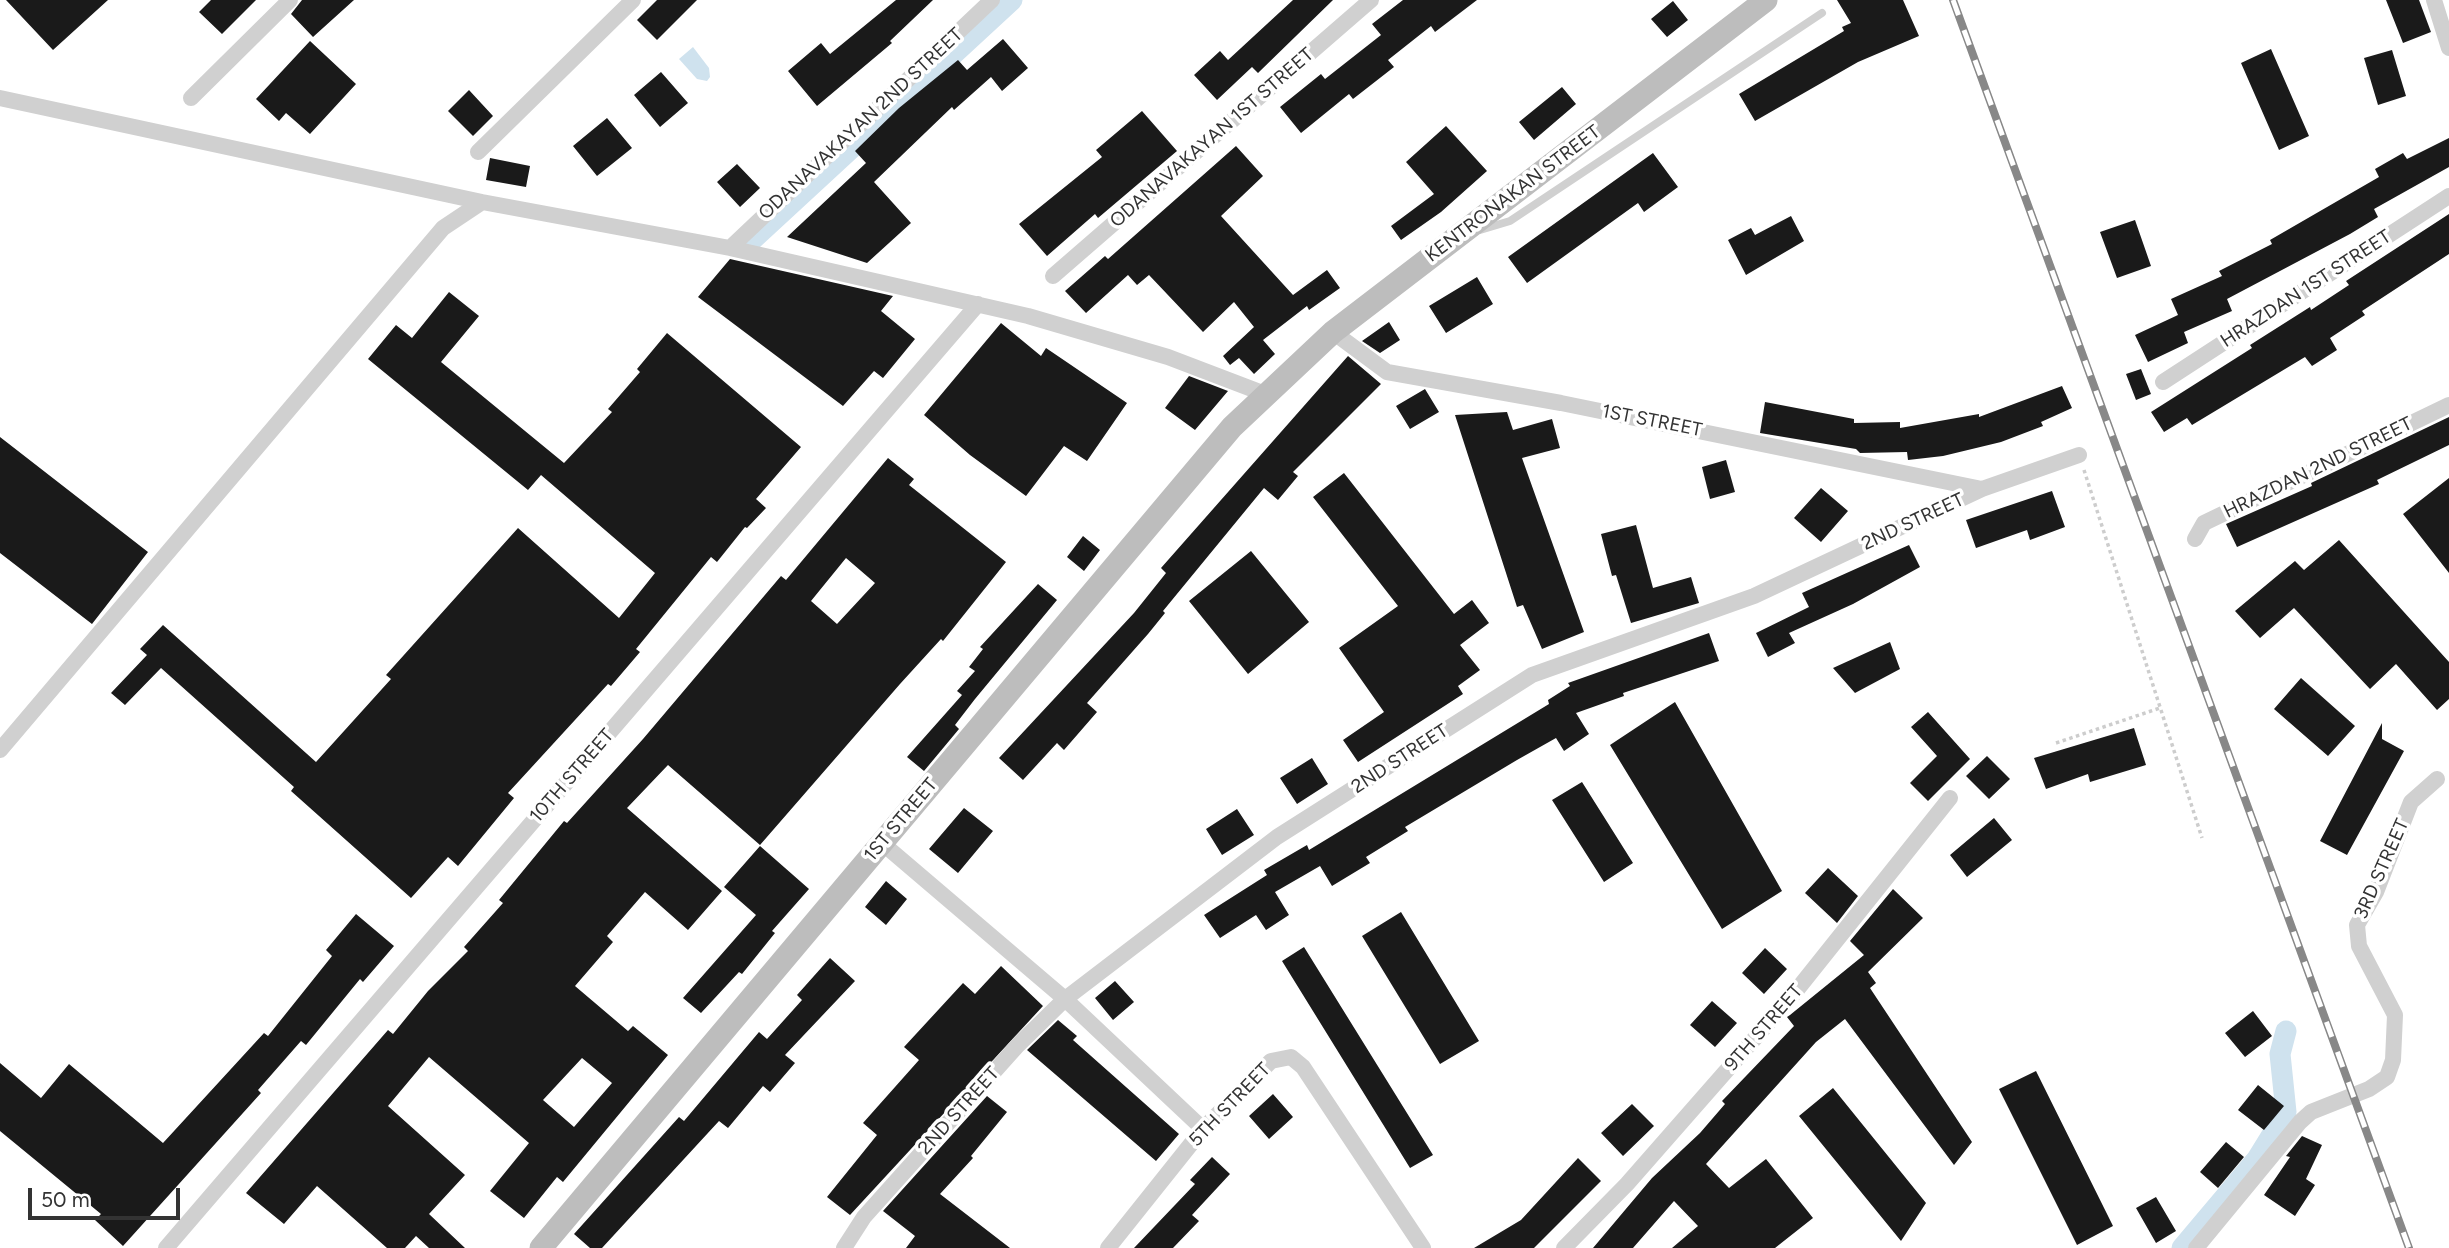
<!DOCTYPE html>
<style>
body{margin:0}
#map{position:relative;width:2449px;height:1248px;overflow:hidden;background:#fff;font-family:Figtree,sans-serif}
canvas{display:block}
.scale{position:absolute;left:28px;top:1188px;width:152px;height:32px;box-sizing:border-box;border:4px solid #333;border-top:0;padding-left:9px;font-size:21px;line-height:24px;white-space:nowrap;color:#333;-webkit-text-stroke:5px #fff;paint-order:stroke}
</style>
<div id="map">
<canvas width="2449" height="1248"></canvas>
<div class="scale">50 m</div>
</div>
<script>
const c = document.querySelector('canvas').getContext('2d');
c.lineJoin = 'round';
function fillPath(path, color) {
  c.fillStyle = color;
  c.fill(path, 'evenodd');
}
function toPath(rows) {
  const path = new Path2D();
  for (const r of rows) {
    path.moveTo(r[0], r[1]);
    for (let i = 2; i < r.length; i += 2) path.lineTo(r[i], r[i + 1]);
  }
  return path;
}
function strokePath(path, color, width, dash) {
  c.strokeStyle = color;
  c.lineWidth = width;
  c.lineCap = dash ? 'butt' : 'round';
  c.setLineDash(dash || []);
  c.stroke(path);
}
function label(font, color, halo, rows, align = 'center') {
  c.font = font + ' Figtree,sans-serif';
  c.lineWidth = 7;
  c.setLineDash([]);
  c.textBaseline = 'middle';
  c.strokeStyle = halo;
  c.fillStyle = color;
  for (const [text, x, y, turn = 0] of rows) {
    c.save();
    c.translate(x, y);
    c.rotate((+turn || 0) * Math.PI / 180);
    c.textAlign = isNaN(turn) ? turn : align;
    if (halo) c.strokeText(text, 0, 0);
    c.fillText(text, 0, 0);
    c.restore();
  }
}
const water = toPath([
 [693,47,709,68,710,77,707,81,697,79,679,59]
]);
const canal = toPath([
 [752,240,1012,0],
 [2182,1248,2257,1159,2286,1112,2280,1054,2286,1031]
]);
const building = toPath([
 [6,0,108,0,53,50],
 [211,0,256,0,222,34,199,12],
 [302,0,354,0,313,37,291,14],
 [657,0,697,0,657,40,637,20],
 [896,0,933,0,890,41,892,43,817,106,788,71,821,43,830,54],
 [1293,0,1333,0,1258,73,1252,67,1217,100,1194,75,1220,51,1228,60],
 [1403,0,1477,0,1435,32,1431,26,1388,60,1394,67,1353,99,1349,94,1301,133,1280,107,1321,74,1325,79,1381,35,1372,24],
 [1837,0,1903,0,1919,36,1858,62,1755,121,1739,94,1844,31,1842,27,1851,23],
 [2386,0,2419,0,2431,32,2403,43],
 [1673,1,1688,20,1667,37,1651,19],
 [1003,39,1028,68,1002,91,991,77,954,110,952,107,874,182,911,223,867,263,787,237,866,163,855,151,899,108,958,60,967,70],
 [310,41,356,84,310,134,286,113,279,121,256,99],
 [2271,49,2309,136,2279,150,2241,63],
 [2392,50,2406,96,2378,105,2364,58],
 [661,72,688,103,660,127,634,95],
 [1562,87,1576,104,1534,140,1519,122],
 [469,90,493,116,473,136,448,111],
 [1142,111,1177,151,1098,218,1095,214,1047,256,1019,224,1102,157,1096,150],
 [607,118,632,148,597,176,573,146],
 [1446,126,1487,171,1441,212,1401,240,1391,226,1434,194,1406,162],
 [2449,138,2449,167,2374,209,2378,217,2350,234,2227,299,2232,311,2184,332,2188,343,2148,362,2135,335,2178,315,2171,299,2222,276,2219,271,2272,244,2270,240,2379,177,2375,169,2403,153,2407,159],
 [1236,146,1263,176,1221,216,1293,295,1327,270,1340,288,1309,310,1307,306,1263,340,1275,354,1254,374,1239,358,1230,365,1223,356,1254,327,1234,302,1203,332,1149,275,1137,285,1128,275,1086,313,1065,291,1105,256,1108,259],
 [1653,153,1678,187,1644,212,1638,203,1527,283,1508,257],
 [490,158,530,166,526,187,486,180],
 [737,164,760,188,740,207,717,182],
 [2449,214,2449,254,2362,311,2365,315,2330,338,2337,350,2312,366,2305,357,2192,425,2187,418,2164,432,2151,412,2252,348,2250,345,2310,307,2311,310,2349,285,2346,281],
 [1791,216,1804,241,1746,275,1728,240,1751,228,1755,235],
 [2135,220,2151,266,2117,278,2100,232],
 [730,259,893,296,881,311,915,339,883,378,874,371,843,406,698,297],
 [1477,277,1493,304,1446,333,1429,306],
 [449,292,479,316,441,362,564,463,612,412,608,409,640,372,637,369,667,333,801,447,756,499,766,508,747,528,745,527,717,562,711,557,636,649,640,652,611,686,608,684,508,793,514,798,458,866,448,857,411,898,291,791,294,787,161,668,125,705,111,693,147,655,140,649,163,625,316,762,391,679,386,675,518,528,619,618,655,573,541,475,528,490,368,359,396,325,412,338],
 [1389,322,1400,340,1380,353,1362,341],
 [1001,323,1041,356,1046,348,1127,403,1087,461,1064,446,1026,496,970,455,924,415],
 [1348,356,1381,384,1293,472,1298,476,1278,500,1264,488,1163,611,1165,613,1148,634,1087,703,1097,712,1064,750,1057,743,1023,780,999,758,1134,613,1166,573,1161,568],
 [2141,369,2151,394,2136,400,2126,374],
 [1189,376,1228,391,1195,430,1165,408],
 [2062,386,2072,408,2041,422,2043,426,2001,442,1943,456,1908,460,1907,452,1860,453,1856,449,1760,433,1765,402,1854,419,1854,423,1900,422,1900,428,1979,414,1979,417],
 [1425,389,1439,412,1410,429,1396,406],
 [1507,412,1513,430,1552,419,1560,448,1522,458,1584,632,1542,649,1523,605,1517,607,1455,415],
 [2449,417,2449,445,2377,480,2379,484,2237,547,2226,524,2312,486,2311,483],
 [0,437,148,552,92,624,0,553],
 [888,458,914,479,909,485,1006,562,943,641,941,639,900,684,760,845,668,765,627,808,722,891,688,930,645,892,607,936,613,942,575,986,628,1031,633,1026,668,1055,563,1182,557,1177,524,1218,490,1191,529,1143,429,1057,388,1106,465,1175,429,1214,465,1248,429,1248,416,1236,405,1248,387,1248,317,1186,284,1224,246,1193,388,1030,393,1034,428,991,468,951,464,947,503,903,499,900,564,821,567,823,643,739,781,576,786,580],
 [846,558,875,583,837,624,811,601],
 [582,1058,612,1083,574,1127,543,1100],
 [1726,460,1735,492,1710,499,1702,467],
 [1344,473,1454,614,1472,600,1489,623,1460,645,1480,670,1458,686,1463,694,1358,762,1343,740,1384,712,1339,648,1398,606,1313,497],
 [2449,478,2449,573,2403,514],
 [1821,488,1848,511,1821,542,1794,518],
 [2052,491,2065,527,2030,540,2027,530,1976,548,1966,520],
 [1636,525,1653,588,1691,577,1699,603,1631,623,1616,575,1612,576,1601,534],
 [1083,536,1100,550,1084,571,1067,557],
 [2339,540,2449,662,2449,699,2437,710,2396,664,2370,689,2294,608,2260,638,2235,611,2295,561,2304,570],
 [1909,545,1920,567,1853,604,1789,633,1795,643,1768,657,1756,633,1809,607,1802,593],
 [1251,551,1309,622,1248,674,1189,601],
 [1038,584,1057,600,975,699,955,725,959,729,924,771,907,757,962,695,957,691,975,671,969,667,983,649,980,647],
 [1709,633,1719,661,1623,693,1624,696,1576,713,1589,734,1564,751,1556,738,1517,760,1405,827,1408,831,1366,857,1370,863,1332,886,1320,866,1275,892,1289,915,1266,930,1256,915,1220,938,1204,915,1267,875,1264,870,1307,845,1309,850,1549,704,1548,700,1570,686,1568,683],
 [1890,642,1900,669,1855,693,1833,668],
 [2301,678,2355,726,2328,756,2274,709],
 [1675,702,1782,891,1722,929,1610,745],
 [1928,712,1970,759,1928,801,1910,783,1937,756,1911,727],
 [2382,723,2382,739,2404,751,2347,855,2320,841],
 [2134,728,2146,765,2090,782,2088,774,2046,789,2034,758],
 [1987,756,2010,779,1989,799,1966,776],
 [1312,758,1328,784,1297,804,1280,778],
 [1582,782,1633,863,1604,882,1552,800],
 [964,808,993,831,958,873,929,849],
 [1237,809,1254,835,1222,855,1206,829],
 [1994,818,2012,840,1967,877,1950,855],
 [760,846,809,889,772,931,775,933,742,974,739,972,701,1013,683,998,756,915,724,887],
 [1828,868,1858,896,1837,923,1805,893],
 [886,881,907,899,886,925,865,907],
 [1893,889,1923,918,1868,972,1876,983,1870,988,1972,1142,1954,1165,1845,1019,1816,1042,1706,1164,1729,1188,1766,1159,1813,1218,1775,1248,1672,1248,1698,1226,1674,1201,1633,1248,1593,1248,1652,1178,1700,1133,1725,1104,1722,1101,1794,1026,1787,1017,1790,1015,1864,955,1850,941],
 [1401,912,1479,1041,1440,1064,1362,936],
 [356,914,394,946,363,982,360,979,306,1045,301,1041,258,1090,261,1093,123,1246,95,1220,101,1214,0,1131,0,1063,41,1098,69,1064,163,1143,264,1033,268,1036,332,956,326,950],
 [1304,947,1433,1155,1410,1168,1282,961],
 [1765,948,1787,969,1764,994,1742,973],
 [830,958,855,981,785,1055,795,1063,770,1092,763,1086,728,1128,719,1121,602,1248,590,1248,574,1234,679,1117,684,1121,759,1032,767,1039,802,1000,797,995],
 [1001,966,1043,1006,850,1215,827,1197,877,1135,863,1123,919,1060,904,1047,963,983,975,994],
 [1115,981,1134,1002,1113,1020,1095,998],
 [1712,1001,1737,1023,1715,1047,1690,1025],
 [2253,1011,2272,1036,2245,1057,2225,1033],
 [1058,1020,1077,1036,1073,1040,1179,1134,1156,1161,1027,1050],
 [2036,1071,2113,1226,2077,1245,1999,1089],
 [2258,1085,2284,1106,2264,1130,2238,1110],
 [1833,1088,1926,1203,1901,1241,1799,1116],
 [1273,1094,1293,1117,1269,1139,1249,1116],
 [987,1096,1007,1112,971,1156,973,1158,940,1194,1010,1248,906,1248,915,1236,883,1211],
 [1632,1104,1654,1126,1623,1156,1601,1133],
 [2302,1136,2322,1145,2306,1179,2315,1185,2295,1216,2264,1195,2290,1157,2286,1156],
 [2226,1142,2244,1157,2218,1188,2200,1172],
 [1212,1157,1230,1174,1192,1215,1199,1221,1173,1248,1134,1248,1195,1184,1190,1180],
 [1578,1158,1601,1181,1534,1248,1474,1248,1521,1220],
 [2156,1197,2176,1231,2156,1243,2136,1208]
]);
const path = toPath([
 [2084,470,2202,838],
 [2056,743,2160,708]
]);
const lane = toPath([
 [1480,230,1510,221,1822,13]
]);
const street = toPath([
 [2434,0,2449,48],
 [0,98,482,202,730,248,1028,316,1168,357,1265,394],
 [191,98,290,0],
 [478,152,633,0],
 [730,248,992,0],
 [1053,276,1371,0],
 [1333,332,1387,372,1561,403,1982,489],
 [2163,382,2449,196],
 [2195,539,2204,523,2449,405],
 [0,750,443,228,482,202],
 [882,843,1065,999,1203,1129],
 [166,1248,978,304],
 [844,1248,864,1217,1018,1045,1065,999,1277,837,1532,675,1754,596,1982,489,2079,455],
 [1108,1248,1203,1129,1271,1061,1291,1057,1303,1067,1423,1248],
 [1564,1248,1627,1184,1792,996,1950,798],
 [2196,1248,2300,1122,2311,1112,2369,1089,2387,1077,2393,1060,2395,1015,2359,946,2357,925,2376,892,2411,802,2437,779]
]);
const secondary = toPath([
 [541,1248,1232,427,1333,332,1766,0]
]);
const rail = toPath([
 [1953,0,2409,1248]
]);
const streetNames = [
 ["ODANAVAKAYAN 2ND STREET",861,124,-43],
 ["ODANAVAKAYAN 1ST STREET",1212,138,-41],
 ["KENTRONAKAN STREET",1513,194,-37],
 ["HRAZDAN 1ST STREET",2306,289,-33],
 ["1ST STREET",1652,421,11],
 ["HRAZDAN 2ND STREET",2318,468,-26],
 ["2ND STREET",1913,522,-25],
 ["2ND STREET",1400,759,-33],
 ["10TH STREET",572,776,-49],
 ["1ST STREET",901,820,-50],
 ["3RD STREET",2382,869,-66],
 ["9TH STREET",1764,1028,-49],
 ["5TH STREET",1230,1105,-46],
 ["2ND STREET",959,1111,-48]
];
fillPath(water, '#cfe2ee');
strokePath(canal, '#cfe2ee', 21);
fillPath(building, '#1a1a1a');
strokePath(path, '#cdcdcd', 3.5, [3.5, 3.5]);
strokePath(lane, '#d0d0d0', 8);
strokePath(street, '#d0d0d0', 16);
strokePath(secondary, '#bdbdbd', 23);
strokePath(rail, '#888', 8);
strokePath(rail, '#fff', 5, [16]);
label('19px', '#333', '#fff', streetNames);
</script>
